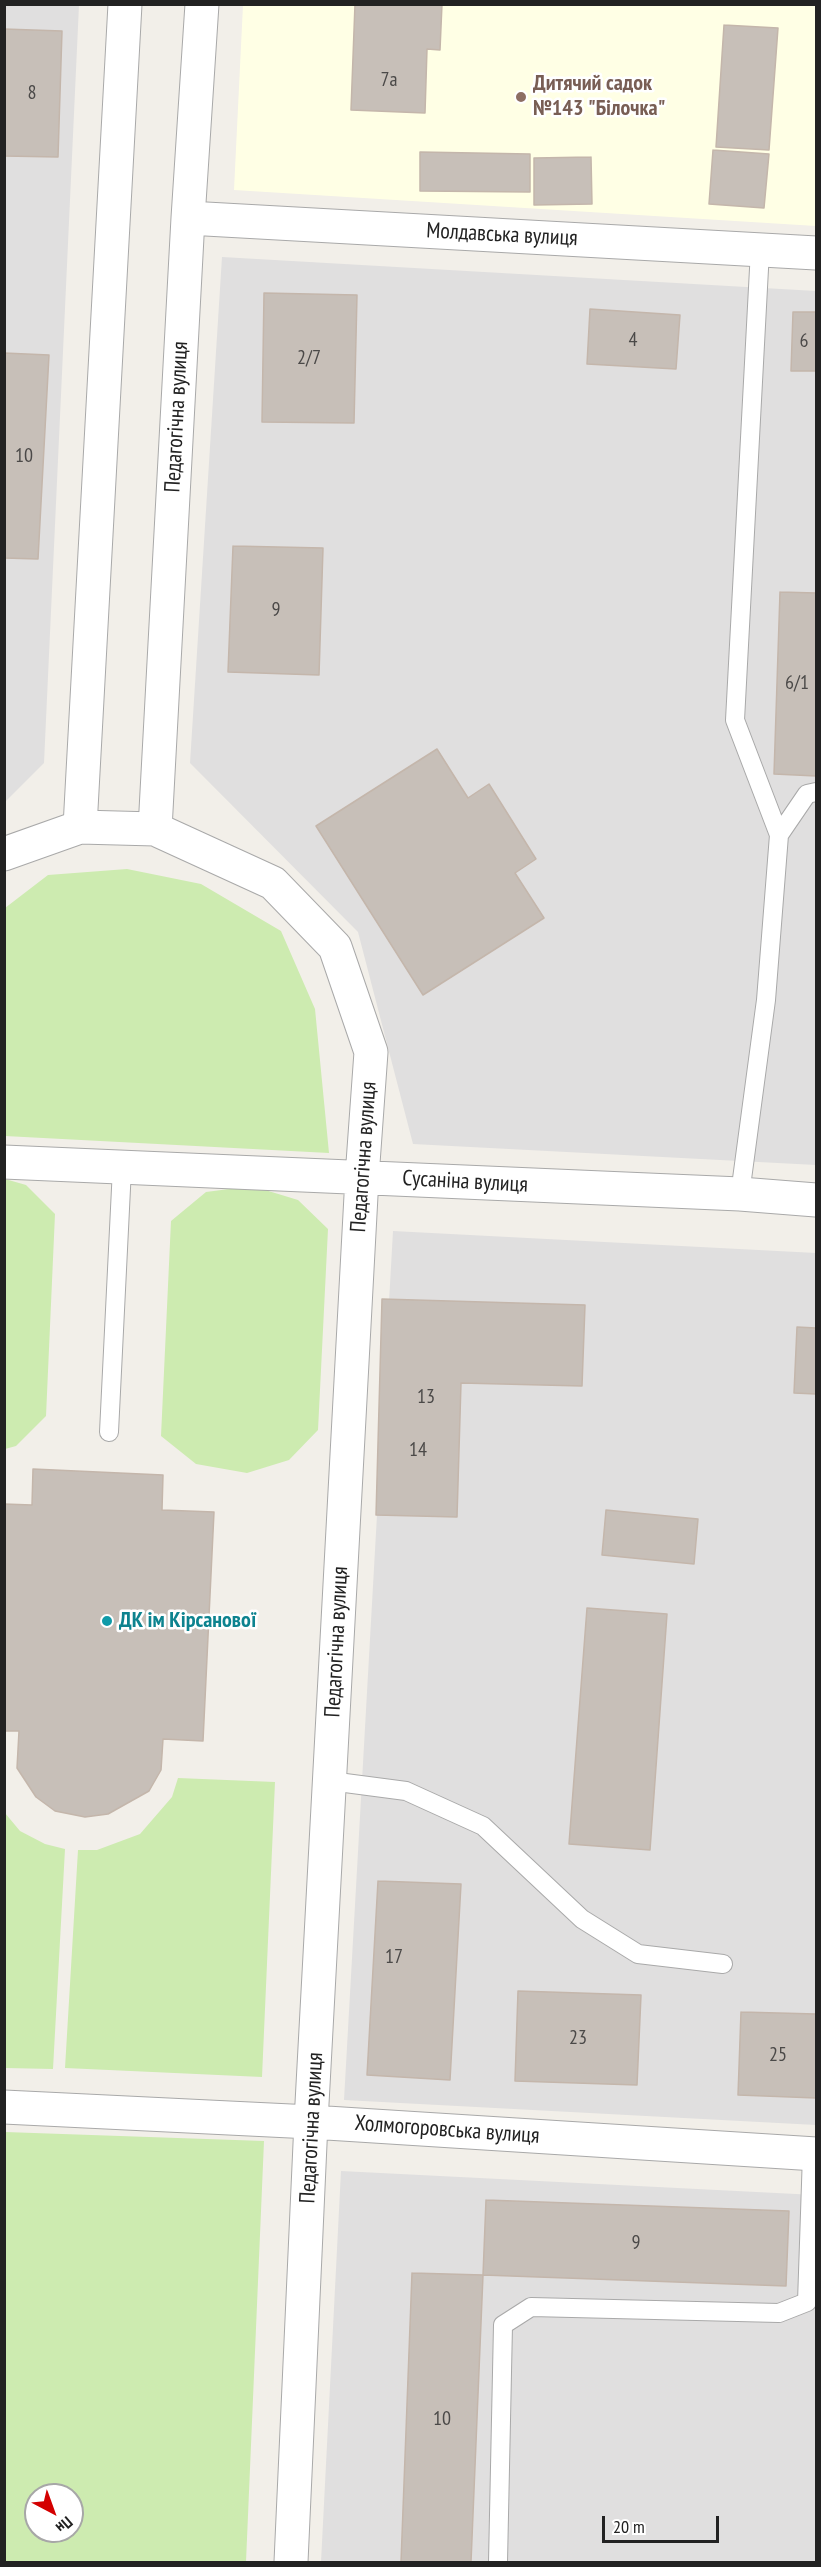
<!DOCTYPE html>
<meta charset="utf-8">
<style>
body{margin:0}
#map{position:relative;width:821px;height:2567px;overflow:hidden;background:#f2efe9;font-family:"PT Sans Narrow",sans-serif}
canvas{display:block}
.frame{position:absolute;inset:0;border:6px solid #222;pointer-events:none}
.north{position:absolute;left:24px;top:2483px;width:60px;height:60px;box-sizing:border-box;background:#fff;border:2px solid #a7a7a7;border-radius:50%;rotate:139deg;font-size:16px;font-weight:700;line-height:24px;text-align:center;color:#222}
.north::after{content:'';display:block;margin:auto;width:21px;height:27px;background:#d40000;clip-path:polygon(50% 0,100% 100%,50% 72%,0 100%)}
.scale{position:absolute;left:602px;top:2516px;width:117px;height:27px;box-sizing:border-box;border:3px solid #222;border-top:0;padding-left:8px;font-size:18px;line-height:21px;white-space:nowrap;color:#222;-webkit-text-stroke:4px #fff;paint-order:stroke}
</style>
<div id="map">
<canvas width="821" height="2567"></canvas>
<div class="frame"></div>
<div class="north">Пн</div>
<div class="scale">20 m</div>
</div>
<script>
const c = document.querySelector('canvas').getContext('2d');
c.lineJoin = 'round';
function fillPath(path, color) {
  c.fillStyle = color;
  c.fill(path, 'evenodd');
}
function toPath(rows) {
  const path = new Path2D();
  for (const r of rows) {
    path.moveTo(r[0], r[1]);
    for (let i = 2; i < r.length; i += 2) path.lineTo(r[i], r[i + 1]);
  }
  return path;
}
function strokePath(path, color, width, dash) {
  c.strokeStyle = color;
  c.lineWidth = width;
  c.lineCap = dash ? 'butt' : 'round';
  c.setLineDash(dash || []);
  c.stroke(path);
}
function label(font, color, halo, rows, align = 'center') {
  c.font = font + ' "PT Sans Narrow",sans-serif';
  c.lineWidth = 5;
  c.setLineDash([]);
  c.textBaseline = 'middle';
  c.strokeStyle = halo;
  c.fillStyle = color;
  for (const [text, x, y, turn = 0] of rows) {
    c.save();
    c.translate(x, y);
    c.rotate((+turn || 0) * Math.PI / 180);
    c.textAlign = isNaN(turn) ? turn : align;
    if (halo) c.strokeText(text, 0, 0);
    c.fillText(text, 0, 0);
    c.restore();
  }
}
const residential = toPath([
 [5,5,79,5,44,763,5,802],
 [222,257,816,291,816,1165,413,1144,358,932,190,763],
 [393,1231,816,1253,816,2125,344,2100],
 [341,2171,816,2195,816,2562,321,2562]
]);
const education = toPath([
 [243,5,816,5,816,226,234,190]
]);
const grass = toPath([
 [127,869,201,884,281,931,315,1009,329,1153,5,1136,5,908,48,875],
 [5,1179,26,1185,55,1214,46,1416,16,1446,5,1449],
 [252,1186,298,1200,328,1229,318,1430,289,1460,247,1473,196,1464,161,1436,171,1221,206,1192],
 [178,1778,275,1782,262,2077,65,2068,78,1850,97,1850,140,1834,172,1797],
 [5,1813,20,1831,45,1844,65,1849,53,2069,5,2068],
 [5,2132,264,2141,246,2562,5,2562],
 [36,2495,72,2495,72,2531,36,2531]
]);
const building = toPath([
 [355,4,442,4,440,50,427,49,425,113,351,110,355,4],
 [724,25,778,28,769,150,716,147,724,25],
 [4,29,62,31,58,157,4,156,4,29],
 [713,150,769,154,764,208,709,204,713,150],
 [420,152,530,154,530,192,420,191,420,152],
 [591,157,592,204,534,205,534,158,591,157],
 [264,293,357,295,354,423,262,422,264,293],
 [590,309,680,315,676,369,587,364,590,309],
 [793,312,816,312,816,371,791,371,793,312],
 [4,353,49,355,38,559,4,558,4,353],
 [233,546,323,548,319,675,228,672,233,546],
 [780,592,816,593,816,776,774,774,780,592],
 [437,749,468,798,489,784,536,859,515,873,544,918,423,995,316,826,437,749],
 [382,1299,585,1305,582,1386,461,1383,457,1517,376,1515,382,1299],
 [797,1327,816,1328,816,1394,794,1393,797,1327],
 [33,1469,163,1475,162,1510,214,1512,203,1741,163,1739,161,1770,149,1791,108,1814,85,1817,55,1811,36,1797,17,1768,19,1731,4,1731,4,1504,32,1505,33,1469],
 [606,1510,698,1519,694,1564,602,1555,606,1510],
 [587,1608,667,1614,650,1850,569,1844,587,1608],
 [378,1881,461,1884,450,2080,367,2075,378,1881],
 [518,1991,641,1995,637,2085,515,2081,518,1991],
 [741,2012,816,2014,816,2098,738,2095,741,2012],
 [486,2200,789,2211,786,2286,483,2275,486,2200],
 [412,2273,483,2275,471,2562,401,2562,412,2273]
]);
const lane = toPath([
 [779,835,807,794,816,792],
 [740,1194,766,1000,779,835,735,720,760,250],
 [109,1432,122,1168],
 [330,1781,406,1791,483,1826,582,1919,638,1954,723,1964],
 [498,2562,503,2325,531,2307,779,2313,807,2302,812,2154]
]);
const street = toPath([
 [188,218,816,253],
 [80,827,125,4],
 [155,829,188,218,202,4],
 [4,854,80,827,155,829,273,883,335,947,371,1052,362,1177,311,2122,291,2562],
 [4,1162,740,1194,816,1200],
 [4,2107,311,2122,816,2154]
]);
const markers = [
 [521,97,6,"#8d6e63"],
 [107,1621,6,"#0f9aa8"]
];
const numberNames = [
 ["7а",389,80],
 ["8",32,93],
 ["4",633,340],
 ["6",804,341],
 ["2/7",309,358],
 ["10",24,456],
 ["9",276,610],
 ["6/1",797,683],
 ["13",426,1397],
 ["14",418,1450],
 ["17",394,1957],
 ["23",578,2038],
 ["25",778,2055],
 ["9",636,2243],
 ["10",442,2419]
];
const educationNames = [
 ["Дитячий садок",533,84],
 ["№143 \"Білочка\"",533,109]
];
const streetNames = [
 ["Молдавська вулиця",502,235,3],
 ["Педагогічна вулиця",177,417,-87],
 ["Педагогічна вулиця",364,1157,-86],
 ["Сусаніна вулиця",465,1182,3],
 ["Педагогічна вулиця",337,1642,-87],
 ["Педагогічна вулиця",312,2128,-87],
 ["Холмогоровська вулиця",447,2130,4]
];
const cultureNames = [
 ["ДК ім Кірсанової",119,1621]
];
fillPath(residential, '#e0dfdf');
fillPath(education, '#ffffe5');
fillPath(grass, '#cdebb0');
fillPath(building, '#c7bfb8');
strokePath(building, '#c4b6ab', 1.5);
strokePath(lane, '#a9a9a9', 20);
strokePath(street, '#a9a9a9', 35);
strokePath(lane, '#fff', 18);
strokePath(street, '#fff', 33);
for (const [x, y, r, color] of markers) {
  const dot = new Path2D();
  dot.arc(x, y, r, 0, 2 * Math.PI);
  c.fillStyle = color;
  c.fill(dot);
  strokePath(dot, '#fff', 2);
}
label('20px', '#4b4948', null, numberNames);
label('bold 22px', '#785e54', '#fff', educationNames, 'left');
label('22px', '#222', '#fff', streetNames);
label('bold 22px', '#0d838f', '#fff', cultureNames, 'left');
</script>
